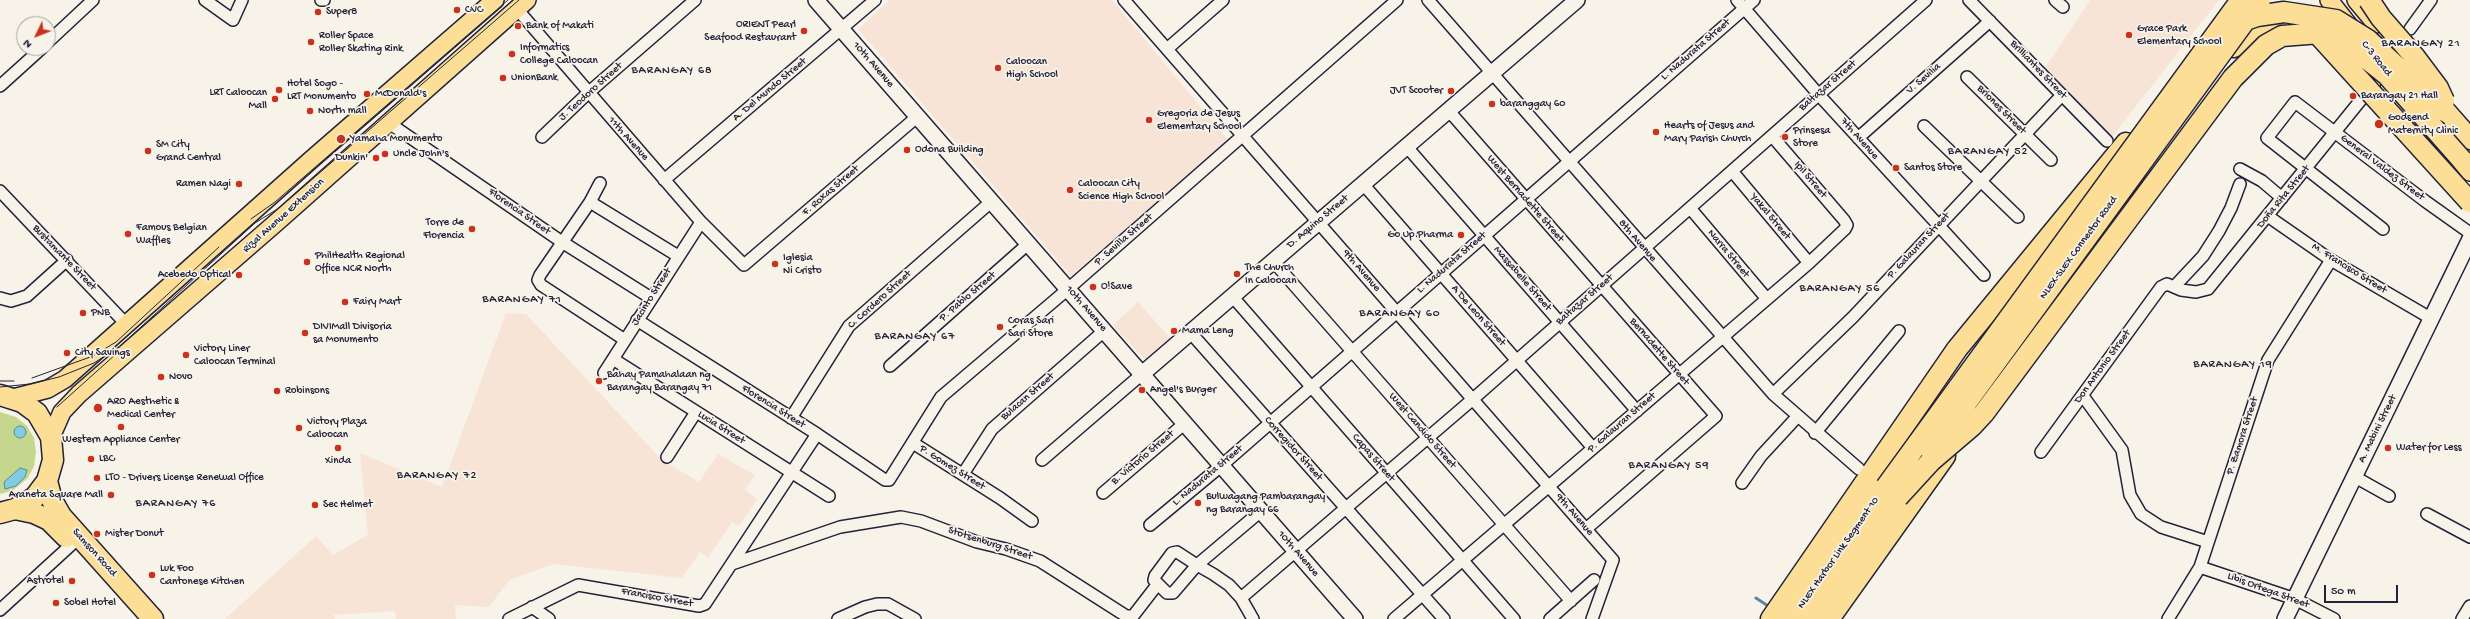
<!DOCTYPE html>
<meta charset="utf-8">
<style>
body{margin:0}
#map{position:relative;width:2470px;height:619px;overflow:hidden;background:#f7f3e8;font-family:"Gochi Hand",sans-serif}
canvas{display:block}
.north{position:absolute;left:16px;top:16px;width:40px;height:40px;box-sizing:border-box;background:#f7f3e8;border:1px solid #a29fa3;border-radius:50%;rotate:227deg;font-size:11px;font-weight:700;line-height:16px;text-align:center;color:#22223b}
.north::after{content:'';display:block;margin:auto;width:14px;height:18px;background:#c8321e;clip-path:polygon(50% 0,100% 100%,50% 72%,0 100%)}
.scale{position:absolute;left:2324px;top:585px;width:74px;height:18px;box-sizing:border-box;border:2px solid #22223b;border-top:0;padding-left:5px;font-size:12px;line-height:14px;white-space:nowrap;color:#22223b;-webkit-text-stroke:3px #f7f3e8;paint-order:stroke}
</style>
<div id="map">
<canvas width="2470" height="619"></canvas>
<div class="north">N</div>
<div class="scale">50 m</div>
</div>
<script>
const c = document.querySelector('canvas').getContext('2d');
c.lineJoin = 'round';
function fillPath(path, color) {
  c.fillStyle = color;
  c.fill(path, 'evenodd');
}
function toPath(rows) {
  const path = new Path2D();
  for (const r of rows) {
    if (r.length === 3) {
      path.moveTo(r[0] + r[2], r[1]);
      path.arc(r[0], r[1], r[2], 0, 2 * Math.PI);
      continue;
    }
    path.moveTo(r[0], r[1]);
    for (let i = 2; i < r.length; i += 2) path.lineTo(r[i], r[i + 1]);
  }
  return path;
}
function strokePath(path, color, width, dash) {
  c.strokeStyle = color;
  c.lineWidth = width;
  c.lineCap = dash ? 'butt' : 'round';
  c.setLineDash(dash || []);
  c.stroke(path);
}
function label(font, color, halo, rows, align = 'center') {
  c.font = font + ' "Gochi Hand",sans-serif';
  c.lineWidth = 3.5;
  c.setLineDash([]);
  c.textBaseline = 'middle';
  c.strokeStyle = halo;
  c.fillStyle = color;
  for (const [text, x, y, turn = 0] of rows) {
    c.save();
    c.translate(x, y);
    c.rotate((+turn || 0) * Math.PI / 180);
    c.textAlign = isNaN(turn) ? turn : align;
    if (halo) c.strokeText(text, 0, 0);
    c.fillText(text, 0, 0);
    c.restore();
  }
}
const built = toPath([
 [890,0,1112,0,1228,140,1071,276,858,29],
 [2090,0,2219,0,2111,138,2043,71],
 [1138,302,1172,340,1147,362,1113,325],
 [506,313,526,314,662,460,699,482,718,454,755,475,745,490,757,499,739,526,732,522,708,558,700,552,682,578,554,564,509,580,489,607,455,605,456,619,396,619,395,611,333,615,335,619,225,619,316,536,333,555,368,535,360,453,442,487]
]);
const green = toPath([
 [0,412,16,417,27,426,34,438,36,452,34,466,28,478,12,491,0,494]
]);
const water = toPath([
 [20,432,6],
 [20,468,27,470,25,477,16,486,5,489,4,482,20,468]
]);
const stream = toPath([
 [1756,598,1771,608]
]);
const street = toPath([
 [205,0,233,20,242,0],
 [321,0,324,0],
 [1124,0,1613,560,1592,619],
 [1428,0,1773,394,1859,469],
 [1737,0,1819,95,1984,275],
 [1969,0,2107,141],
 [2055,0,2063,7],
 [517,9,701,222,744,265,918,116],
 [2410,29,2431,0],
 [48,42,93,0],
 [1167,49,1223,0],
 [1967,77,2051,160],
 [0,86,42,48],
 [1449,111,1716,416,1586,529],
 [389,123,562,242,651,298],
 [1924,126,2018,217],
 [542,137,588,93,695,0],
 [1858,138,1990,21],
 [1407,147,1637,411],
 [2240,169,2262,181,2282,198],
 [1732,171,1809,263],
 [664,180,875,0],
 [600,183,590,202,540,275,538,280,541,285,625,340],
 [1363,184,1593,448],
 [0,191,127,325],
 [590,202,678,256],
 [1690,208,1767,299],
 [2269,217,2331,260,2432,319],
 [2383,229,2267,138,2295,102,2425,201,2470,233],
 [1273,261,1571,601],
 [2174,287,2203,256,2219,231,2231,208,2240,184],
 [1232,296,1514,619],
 [0,298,11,301,27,296,67,260],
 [637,320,817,434,885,480,889,480,941,397,1068,289,1397,0],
 [1190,332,1444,619],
 [613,359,829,496],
 [890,366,1029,243],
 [604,373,701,222],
 [1773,394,1853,317,2062,95],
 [2083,396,2122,450,2130,495,2141,514,2161,527,2208,542],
 [791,418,849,326,992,201],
 [1815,433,1899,331],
 [913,443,1000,498,1032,521],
 [2041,452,2161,287,2167,284,2181,290,2196,292,2208,289,2385,70],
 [667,457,696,412],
 [1042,460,1142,374],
 [963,474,992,429,1104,331],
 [2355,477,2389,496],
 [1742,483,1761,456,1797,417],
 [1103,493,1184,424],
 [2427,514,2470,537],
 [1150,525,1221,466,1754,0],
 [732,564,840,527,901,517,921,521,977,542,1006,549,1040,561,1126,616,1133,616,1157,585],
 [2200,567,2295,599,2334,619],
 [1241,598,1473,399,1926,0],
 [532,607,549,619],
 [0,610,72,544],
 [509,619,578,585,699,606,705,604,817,434],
 [838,619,865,607,877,604,888,604,915,619],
 [1253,619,1241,598,1229,585,1213,574,1197,565,1177,552,1172,553,1155,576,1154,580,1167,593,1173,593,1197,565,1261,511],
 [1394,619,1809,263,1845,229,1847,225,1844,220,1772,136],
 [1550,619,1594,580],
 [2168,619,2200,567,2268,360,2331,260],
 [2462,619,2470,606]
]);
const secondary = toPath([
 [816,0,1355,619],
 [1142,374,1577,0],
 [2285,619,2470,239]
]);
const primary = toPath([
 [2329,0,2351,28],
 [2356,0,2376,24],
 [2452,150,2470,172],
 [13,398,48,389,65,379,312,159,495,0],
 [51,437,62,412,79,394,278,221,527,0]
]);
const highway = toPath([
 [2234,47,2268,27,2293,21,2313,22],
 [2446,112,2470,139],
 [2027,340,2116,214],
 [0,395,22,402,37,413,51,437,53,460,47,481,35,497,15,509,0,513],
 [47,481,52,500,61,516,153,619],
 [15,509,34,513,49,520,66,537],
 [1771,619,1957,349,2126,143],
 [1792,619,1896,472],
 [1811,619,1898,497],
 [1829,619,1945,456]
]);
const tram = toPath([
 [251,219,275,202,508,0],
 [32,378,93,356,116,342,219,247],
 [0,381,14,381],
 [0,387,30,384,59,377,94,363,119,347,255,223,279,208,519,0],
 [57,407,116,354]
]);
const highwayBridge = toPath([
 [2369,0,2381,18,2414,56,2438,88,2444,101],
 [2240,22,2257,16,2284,12,2336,20,2368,40,2446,112],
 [2315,31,2470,202],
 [1931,451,2260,0],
 [1886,487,2241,0],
 [1898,497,1931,461,1972,426,1984,413,2233,78,2266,45,2282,36,2320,33,2348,44,2387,75,2462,160]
]);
const markers = [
 [457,10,4,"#c8321e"],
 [318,12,4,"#c8321e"],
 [518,26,4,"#c8321e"],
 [804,31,4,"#c8321e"],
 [2129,35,4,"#c8321e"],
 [311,42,4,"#c8321e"],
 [512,54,4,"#c8321e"],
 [998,68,4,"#c8321e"],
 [503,78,4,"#c8321e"],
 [279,90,4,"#c8321e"],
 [1451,91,4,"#c8321e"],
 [367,94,4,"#c8321e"],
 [2353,96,4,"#c8321e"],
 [275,99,4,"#c8321e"],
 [1492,104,4,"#c8321e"],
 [310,111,4,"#c8321e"],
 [1149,120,4,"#c8321e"],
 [2379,124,5,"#c8321e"],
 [1656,132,4,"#c8321e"],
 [1785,137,4,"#c8321e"],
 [341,139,5,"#c8321e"],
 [907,150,4,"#c8321e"],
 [148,151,4,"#c8321e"],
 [385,154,4,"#c8321e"],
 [376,158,4,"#c8321e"],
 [1896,168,4,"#c8321e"],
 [239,184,4,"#c8321e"],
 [1070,190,4,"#c8321e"],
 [472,229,4,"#c8321e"],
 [128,234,4,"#c8321e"],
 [1461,235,4,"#c8321e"],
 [307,262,4,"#c8321e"],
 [775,264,4,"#c8321e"],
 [1237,274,4,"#c8321e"],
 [239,275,4,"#c8321e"],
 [1093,287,4,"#c8321e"],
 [345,302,4,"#c8321e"],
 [83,313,4,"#c8321e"],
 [1000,327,4,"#c8321e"],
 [1174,331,4,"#c8321e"],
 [305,333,4,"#c8321e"],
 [67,353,4,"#c8321e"],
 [186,355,4,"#c8321e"],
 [161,377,4,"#c8321e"],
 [599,381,4,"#c8321e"],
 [1142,390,4,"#c8321e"],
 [277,391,4,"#c8321e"],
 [98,408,5,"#c8321e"],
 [121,427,4,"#c8321e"],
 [299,428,4,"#c8321e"],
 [338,448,4,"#c8321e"],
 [2388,448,4,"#c8321e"],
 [91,459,4,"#c8321e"],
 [97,478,4,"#c8321e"],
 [111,495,4,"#c8321e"],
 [1198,503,4,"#c8321e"],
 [315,505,4,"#c8321e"],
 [97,534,4,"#c8321e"],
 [152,575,4,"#c8321e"],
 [72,581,4,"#c8321e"],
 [56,603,4,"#c8321e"]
];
const poiNames = [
 ["CVC",465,10],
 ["Super8",326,12],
 ["ORIENT Pearl",796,25,"right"],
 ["Seafood Restaurant",796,38,"right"],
 ["Bank of Makati",526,26],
 ["Grace Park",2137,29],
 ["Elementary School",2137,42],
 ["Roller Space",319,36],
 ["Roller Skating Rink",319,49],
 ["Informatics",520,48],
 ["College Caloocan",520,61],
 ["Caloocan",1006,62],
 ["High School",1006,75],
 ["UnionBank",511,78],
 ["Hotel Sogo -",287,84],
 ["LRT Monumento",287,97],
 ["JVT Scooter",1443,91,"right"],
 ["LRT Caloocan",267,93,"right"],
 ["Mall",267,106,"right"],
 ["McDonald's",375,94],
 ["Barangay 21 Hall",2361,96],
 ["baranggay 60",1500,104],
 ["North mall",318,111],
 ["Gregoria de Jesus",1157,114],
 ["Elementary School",1157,127],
 ["Godsend",2388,118],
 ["Maternity Clinic",2388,131],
 ["Hearts of Jesus and",1664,126],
 ["Mary Parish Church",1664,139],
 ["Prinsesa",1793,131],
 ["Store",1793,144],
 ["Yamaha Monumento",350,139],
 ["SM City",156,145],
 ["Grand Central",156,158],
 ["Odona Building",915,150],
 ["Uncle John's",393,154],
 ["Dunkin'",368,158,"right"],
 ["Santos Store",1904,168],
 ["Ramen Nagi",231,184,"right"],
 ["Caloocan City",1078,184],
 ["Science High School",1078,197],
 ["Torre de",464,223,"right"],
 ["Florencia",464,236,"right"],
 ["Famous Belgian",136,228],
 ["Waffles",136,241],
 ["Go Up Pharma",1453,235,"right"],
 ["PhilHealth Regional",315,256],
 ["Office NCR North",315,269],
 ["Iglesia",783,258],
 ["Ni Cristo",783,271],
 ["The Church",1245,268],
 ["In Caloocan",1245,281],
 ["Acebedo Optical",231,275,"right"],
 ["O!Save",1101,287],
 ["Fairy Mart",353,302],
 ["PNB",91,313],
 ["Coras Sari",1008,321],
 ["Sari Store",1008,334],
 ["DIVIMall Divisoria",313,327],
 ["sa Monumento",313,340],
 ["Mama Leng",1182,331],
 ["Victory Liner",194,349],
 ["Caloocan Terminal",194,362],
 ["City Savings",75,353],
 ["Bahay Pamahalaan ng",607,375],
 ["Barangay Barangay 71",607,388],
 ["Novo",169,377],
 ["Angel's Burger",1150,390],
 ["Robinsons",285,391],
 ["ARO Aesthetic &",107,402],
 ["Medical Center",107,415],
 ["Victory Plaza",307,422],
 ["Caloocan",307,435],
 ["Western Appliance Center",121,440,"center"],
 ["Water for Less",2396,448],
 ["LBC",99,459],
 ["Xinda",338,461,"center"],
 ["LTO - Drivers License Renewal Office",105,478],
 ["Araneta Square Mall",103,495,"right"],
 ["Bulwagang Pambarangay",1206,497],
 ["ng Barangay 66",1206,510],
 ["Sec Helmet",323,505],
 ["Mister Donut",105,534],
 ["Luk Foo",160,569],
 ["Cantonese Kitchen",160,582],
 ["Astrotel",64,581,"right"],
 ["Sobel Hotel",64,603]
];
const streetNames = [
 ["L. Nadurata Street",1696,50,-41],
 ["C-3 Road",2376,59,51],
 ["10th Avenue",873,65,49],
 ["Brilliantes Street",2038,70,46],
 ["V. Sevilia",1924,79,-41],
 ["Baltazar Street",1828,86,-41],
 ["A. Del Mundo Street",770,90,-40],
 ["J. Teodoro Street",591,92,-42],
 ["Briones Street",2001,110,45],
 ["11th Avenue",628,139,48],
 ["7th Avenue",1859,139,48],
 ["General Valdez Street",2382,168,37],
 ["Ipil Street",1810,180,50],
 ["F. Roxas Street",831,191,-41],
 ["Doña Rita Street",2284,197,-51],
 ["West Bernadette Street",1525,199,49],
 ["Florencia Street",519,212,35],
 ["Rizal Avenue Extension",284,216,-42],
 ["Yakal Street",1770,217,50],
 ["D. Aquino Street",1318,222,-40],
 ["P. Sevilla Street",1124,240,-41],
 ["8th Avenue",1637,241,49],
 ["P. Galauran Street",1919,246,-47],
 ["NLEX-SLEX Connector Road",2079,248,-54],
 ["Narra Street",1728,254,50],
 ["Bustamante Street",64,258,46],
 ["L. Nadurata Street",1452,263,-41],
 ["M. Francisco Street",2349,269,32],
 ["9th Avenue",1361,271,49],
 ["Massabelle Street",1522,279,49],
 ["Jacinto Street",652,297,-58],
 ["P. Pablo Street",968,297,-41],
 ["C. Cordero Street",880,300,-42],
 ["Baltazar Street",1585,300,-41],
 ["10th Avenue",1086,309,49],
 ["A De Leon Street",1478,316,49],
 ["Bernadette Street",1659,352,49],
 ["Don Antonio Street",2103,367,-54],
 ["Bulacan Street",1028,397,-41],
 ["Florencia Street",773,407,32],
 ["P. Galauran Street",1622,423,-41],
 ["Lucia Street",721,428,32],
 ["A. Mabini Street",2378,429,-64],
 ["West Candido Street",1422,431,49],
 ["P. Zamora Street",2243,436,-72],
 ["Corregidor Street",1293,449,48],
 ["B. Victorio Street",1143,458,-40],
 ["Capas Street",1373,458,49],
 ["P. Gomez Street",952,468,32],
 ["L. Nadurata Street",1208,476,-40],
 ["9th Avenue",1574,515,49],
 ["Stotsenburg Street",990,544,18],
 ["Samson Road",94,553,48],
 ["NLEX Harbor Link Segment 10",1839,553,-55],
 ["10th Avenue",1298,554,49],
 ["Libis Ortega Street",2268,591,20],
 ["Francisco Street",657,598,10]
];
const neighbourhoodNames = [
 ["BARANGAY 21",2421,44],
 ["BARANGAY 68",672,71],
 ["BARANGAY 52",1988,152],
 ["BARANGAY 56",1840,289],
 ["BARANGAY 71",522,300],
 ["BARANGAY 60",1400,314],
 ["BARANGAY 67",915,337],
 ["BARANGAY 19",2233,365],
 ["BARANGAY 59",1669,466],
 ["BARANGAY 72",437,476],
 ["BARANGAY 76",176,504]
];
fillPath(built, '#f8e4d7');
fillPath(green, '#c5d78c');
fillPath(water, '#82cce2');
strokePath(water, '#5c889f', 1);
strokePath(stream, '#5c889f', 3);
strokePath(street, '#22223b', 14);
strokePath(secondary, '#22223b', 18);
strokePath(primary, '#22223b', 20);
strokePath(highway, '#22223b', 23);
strokePath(street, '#f7f3e8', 11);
strokePath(secondary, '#f7f3e8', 15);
strokePath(primary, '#fcde96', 17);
strokePath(highway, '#fcde96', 20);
strokePath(tram, '#22223b', 1);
strokePath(highwayBridge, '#22223b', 23, []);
strokePath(highwayBridge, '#fcde96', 20);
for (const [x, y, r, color] of markers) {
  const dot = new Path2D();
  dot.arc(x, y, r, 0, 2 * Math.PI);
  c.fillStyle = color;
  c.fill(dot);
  strokePath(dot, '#f7f3e8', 1.5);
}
label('11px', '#22223b', '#f7f3e8', poiNames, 'left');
label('11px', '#22223b', '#f7f3e8', streetNames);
c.letterSpacing = '1px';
label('12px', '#22223b', '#f7f3e8', neighbourhoodNames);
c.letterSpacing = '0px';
</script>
